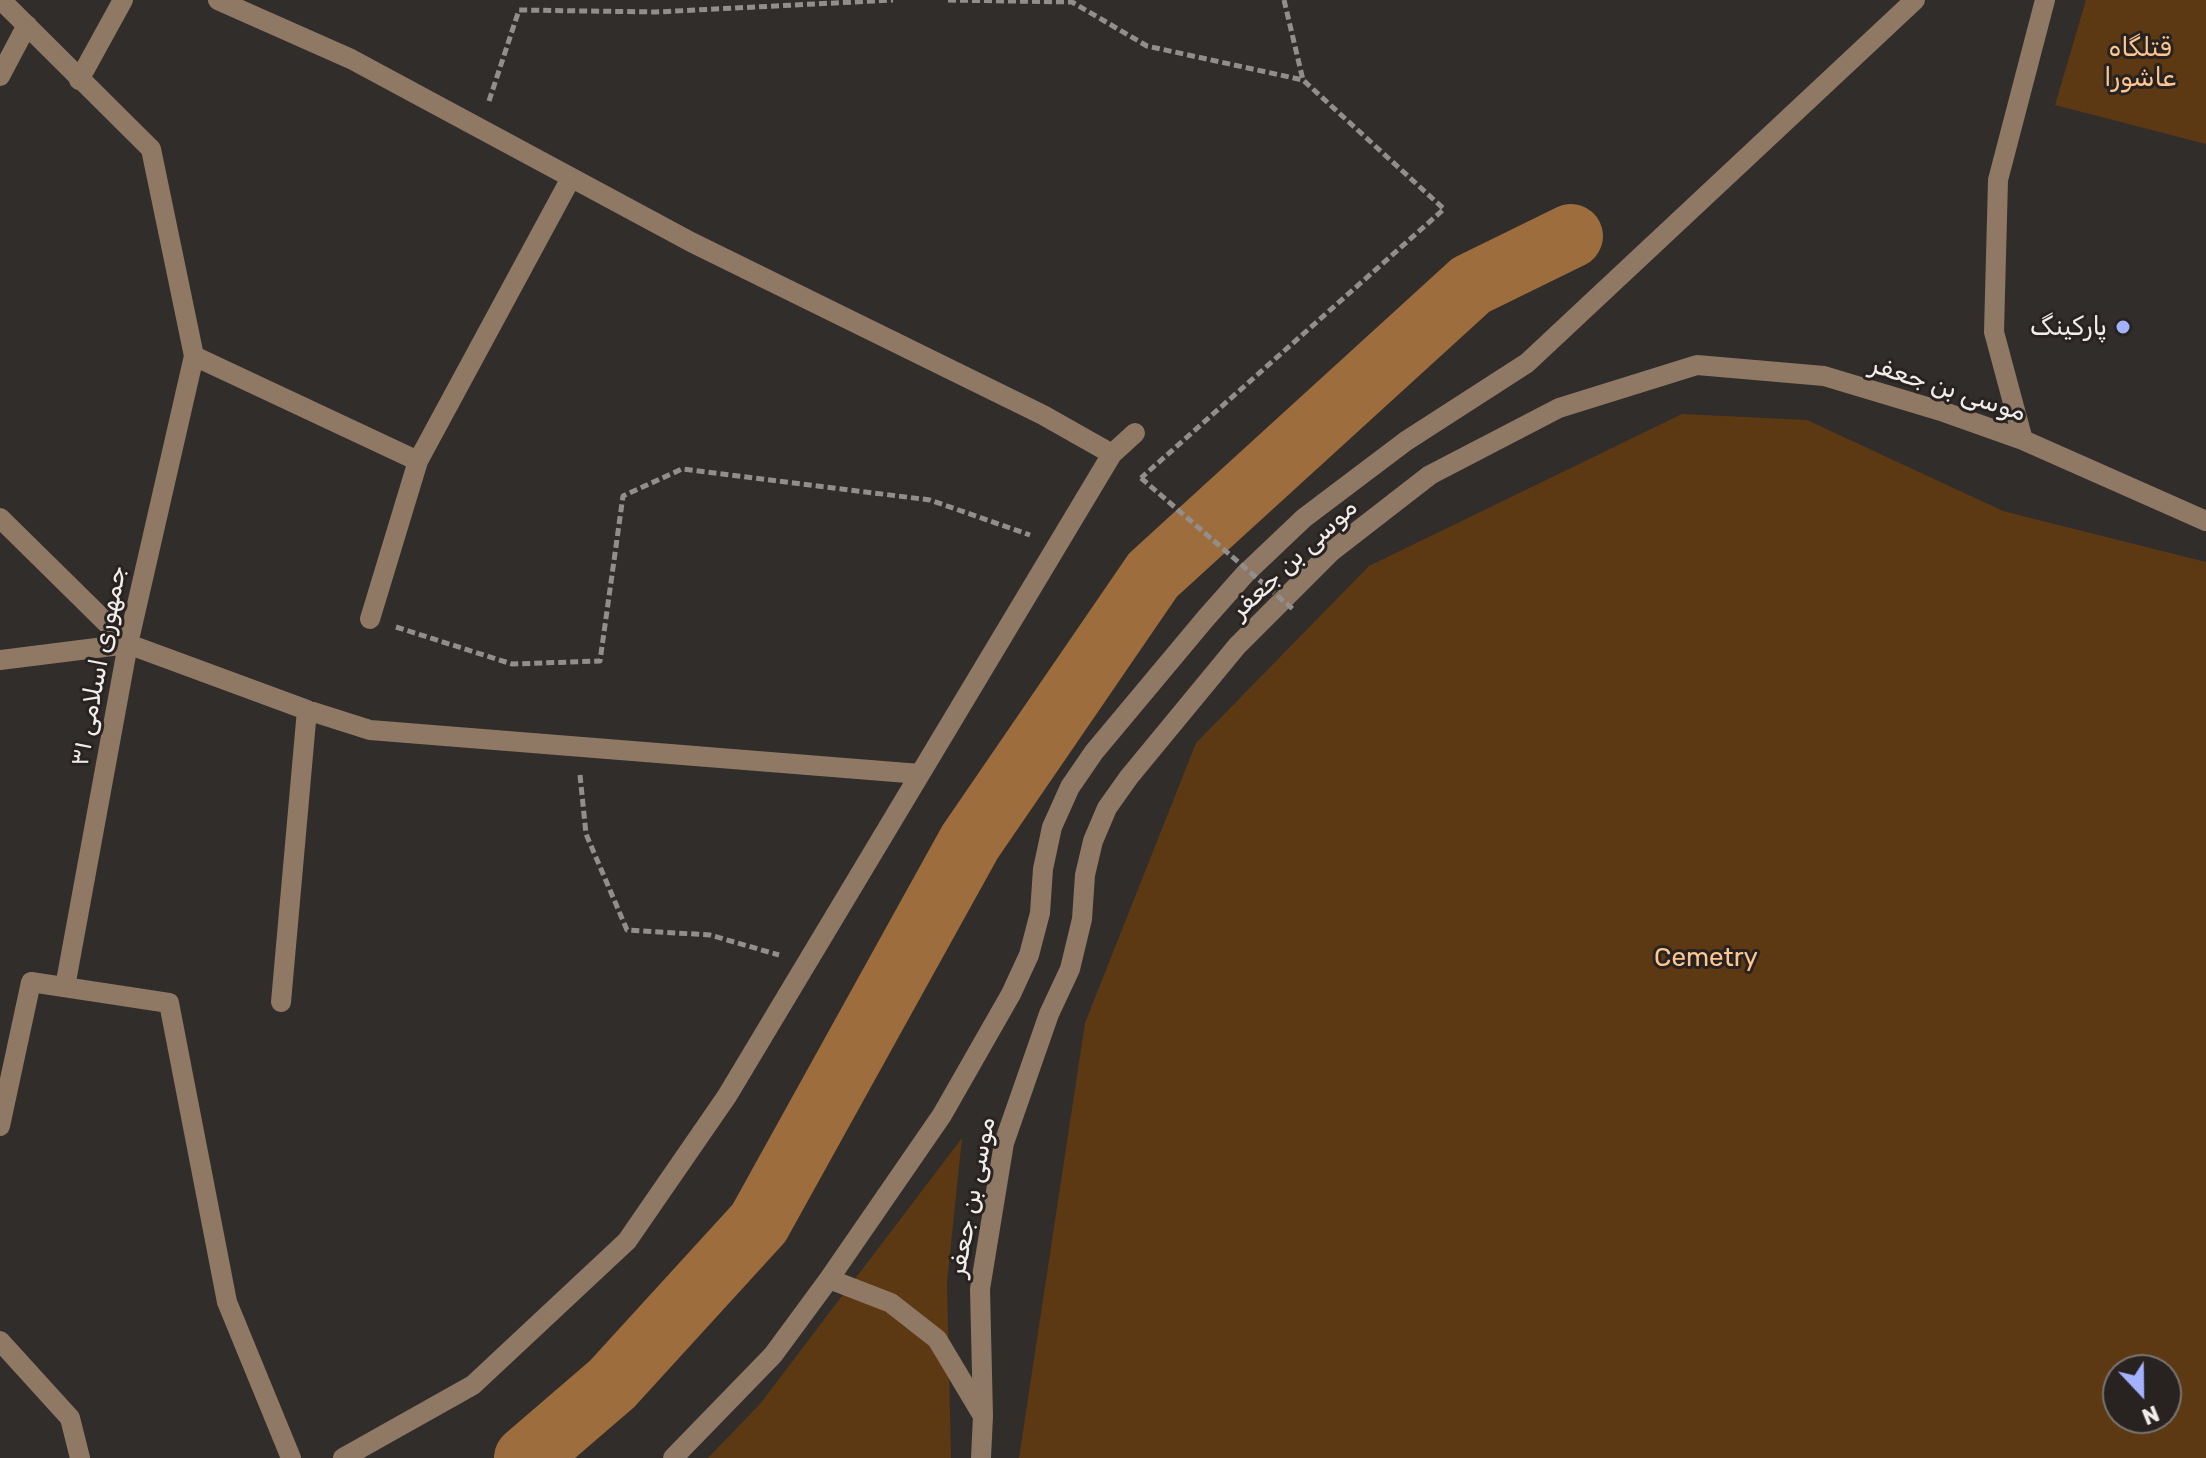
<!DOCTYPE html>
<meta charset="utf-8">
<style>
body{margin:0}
#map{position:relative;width:2206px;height:1458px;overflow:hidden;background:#312d2a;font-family:Rubik,sans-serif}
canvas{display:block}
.north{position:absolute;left:2102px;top:1354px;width:80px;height:80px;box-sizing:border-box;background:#282320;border:2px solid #787471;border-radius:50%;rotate:158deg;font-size:22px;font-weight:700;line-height:32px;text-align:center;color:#f0edea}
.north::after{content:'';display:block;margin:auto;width:28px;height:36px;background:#a2b2fd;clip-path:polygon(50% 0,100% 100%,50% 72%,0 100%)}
</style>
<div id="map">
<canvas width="2206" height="1458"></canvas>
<div class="north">N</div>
</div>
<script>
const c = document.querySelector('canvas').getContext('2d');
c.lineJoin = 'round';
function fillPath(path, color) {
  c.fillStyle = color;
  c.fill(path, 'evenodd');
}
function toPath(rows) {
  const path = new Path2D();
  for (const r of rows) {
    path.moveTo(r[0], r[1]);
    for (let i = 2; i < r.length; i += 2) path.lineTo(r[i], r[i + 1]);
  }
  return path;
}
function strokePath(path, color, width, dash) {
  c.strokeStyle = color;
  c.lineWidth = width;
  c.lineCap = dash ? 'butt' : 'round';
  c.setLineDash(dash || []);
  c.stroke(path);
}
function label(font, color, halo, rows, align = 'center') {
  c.font = font + ' Rubik,"Noto Naskh Arabic",sans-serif';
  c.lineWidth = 6;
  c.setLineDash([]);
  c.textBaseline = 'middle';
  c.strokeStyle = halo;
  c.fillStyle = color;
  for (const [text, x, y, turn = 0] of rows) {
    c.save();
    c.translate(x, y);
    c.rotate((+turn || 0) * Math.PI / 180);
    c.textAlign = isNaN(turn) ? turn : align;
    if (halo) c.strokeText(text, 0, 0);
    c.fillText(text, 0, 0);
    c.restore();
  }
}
const green = toPath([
 [2086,0,2206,0,2206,144,2055,105],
 [1682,414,1807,420,2003,511,2206,562,2206,1458,1019,1458,1085,1023,1196,743,1369,566],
 [2118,1370,2166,1370,2166,1418,2118,1418],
 [962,1138,947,1282,951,1458,708,1458,760,1404]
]);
const river = toPath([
 [526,1458,612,1384,759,1223,970,842,1153,575,1471,285,1571,236]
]);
const path = toPath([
 [948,0,1072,2,1147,46,1303,80,1444,209,1141,478],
 [1284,0,1303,80],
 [489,101,519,10,656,12,893,0],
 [396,627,512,664,600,661,623,496,682,469,930,500,1030,535],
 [580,775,586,834,627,930,710,935,779,955]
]);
const minor = toPath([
 [1,0,151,149,194,356,418,461],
 [218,0,351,59,691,242,1043,415,1112,454,1135,433],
 [0,76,27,25],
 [79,80,123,0],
 [2023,440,1994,332,1998,180,2045,0],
 [0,518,128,644,307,710,370,730,920,774],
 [370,619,418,461,571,178],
 [0,660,128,644],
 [65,987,128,644,194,356],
 [281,1002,307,710],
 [0,1126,31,982,169,1003,227,1302,291,1458],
 [829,1279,942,1115,1011,994,1029,955,1040,913,1043,869,1052,827,1070,787,1094,752,1206,618,1245,574,1304,518,1406,441,1527,363,1915,0],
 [0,1341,70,1418,80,1458],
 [983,1416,980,1289,1004,1143,1049,1014,1070,969,1082,919,1085,875,1093,841,1107,808,1129,777,1237,646,1332,551,1430,475,1559,408,1697,365,1824,376,1944,412,2023,440,2206,521],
 [343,1458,473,1385,627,1241,727,1096,1112,454],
 [673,1458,773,1355,829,1279,891,1303,937,1339,983,1416,981,1458]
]);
const pathBridge = toPath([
 [1141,478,1294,610]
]);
const markers = [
 [2123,327,8,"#a2b2fd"]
];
const parkNames = [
 ["قتلگاه",2140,48],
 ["عاشورا",2140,78],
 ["Cemetry",1706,958]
];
const poiNames = [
 ["پارکینگ",2107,327]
];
const streetNames = [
 ["موسی بن جعفر",1948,389,18],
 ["موسی بن جعفر",1294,559,-43],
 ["جمهوری اسلامی ۳۱",99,666,-79],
 ["موسی بن جعفر",972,1197,-79]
];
fillPath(green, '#5d3913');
strokePath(river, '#9e6d3d', 64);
strokePath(path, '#918e8b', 5, [8, 4]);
strokePath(minor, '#8f7864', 20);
strokePath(pathBridge, '#918e8b', 5, [8, 4]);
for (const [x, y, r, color] of markers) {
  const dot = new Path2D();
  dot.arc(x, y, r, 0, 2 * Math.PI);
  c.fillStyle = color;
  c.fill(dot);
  strokePath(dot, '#282320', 3);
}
label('26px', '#fec58f', '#282320', parkNames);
label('26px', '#f0edea', '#282320', poiNames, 'right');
label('26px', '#f0edea', '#282320', streetNames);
</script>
